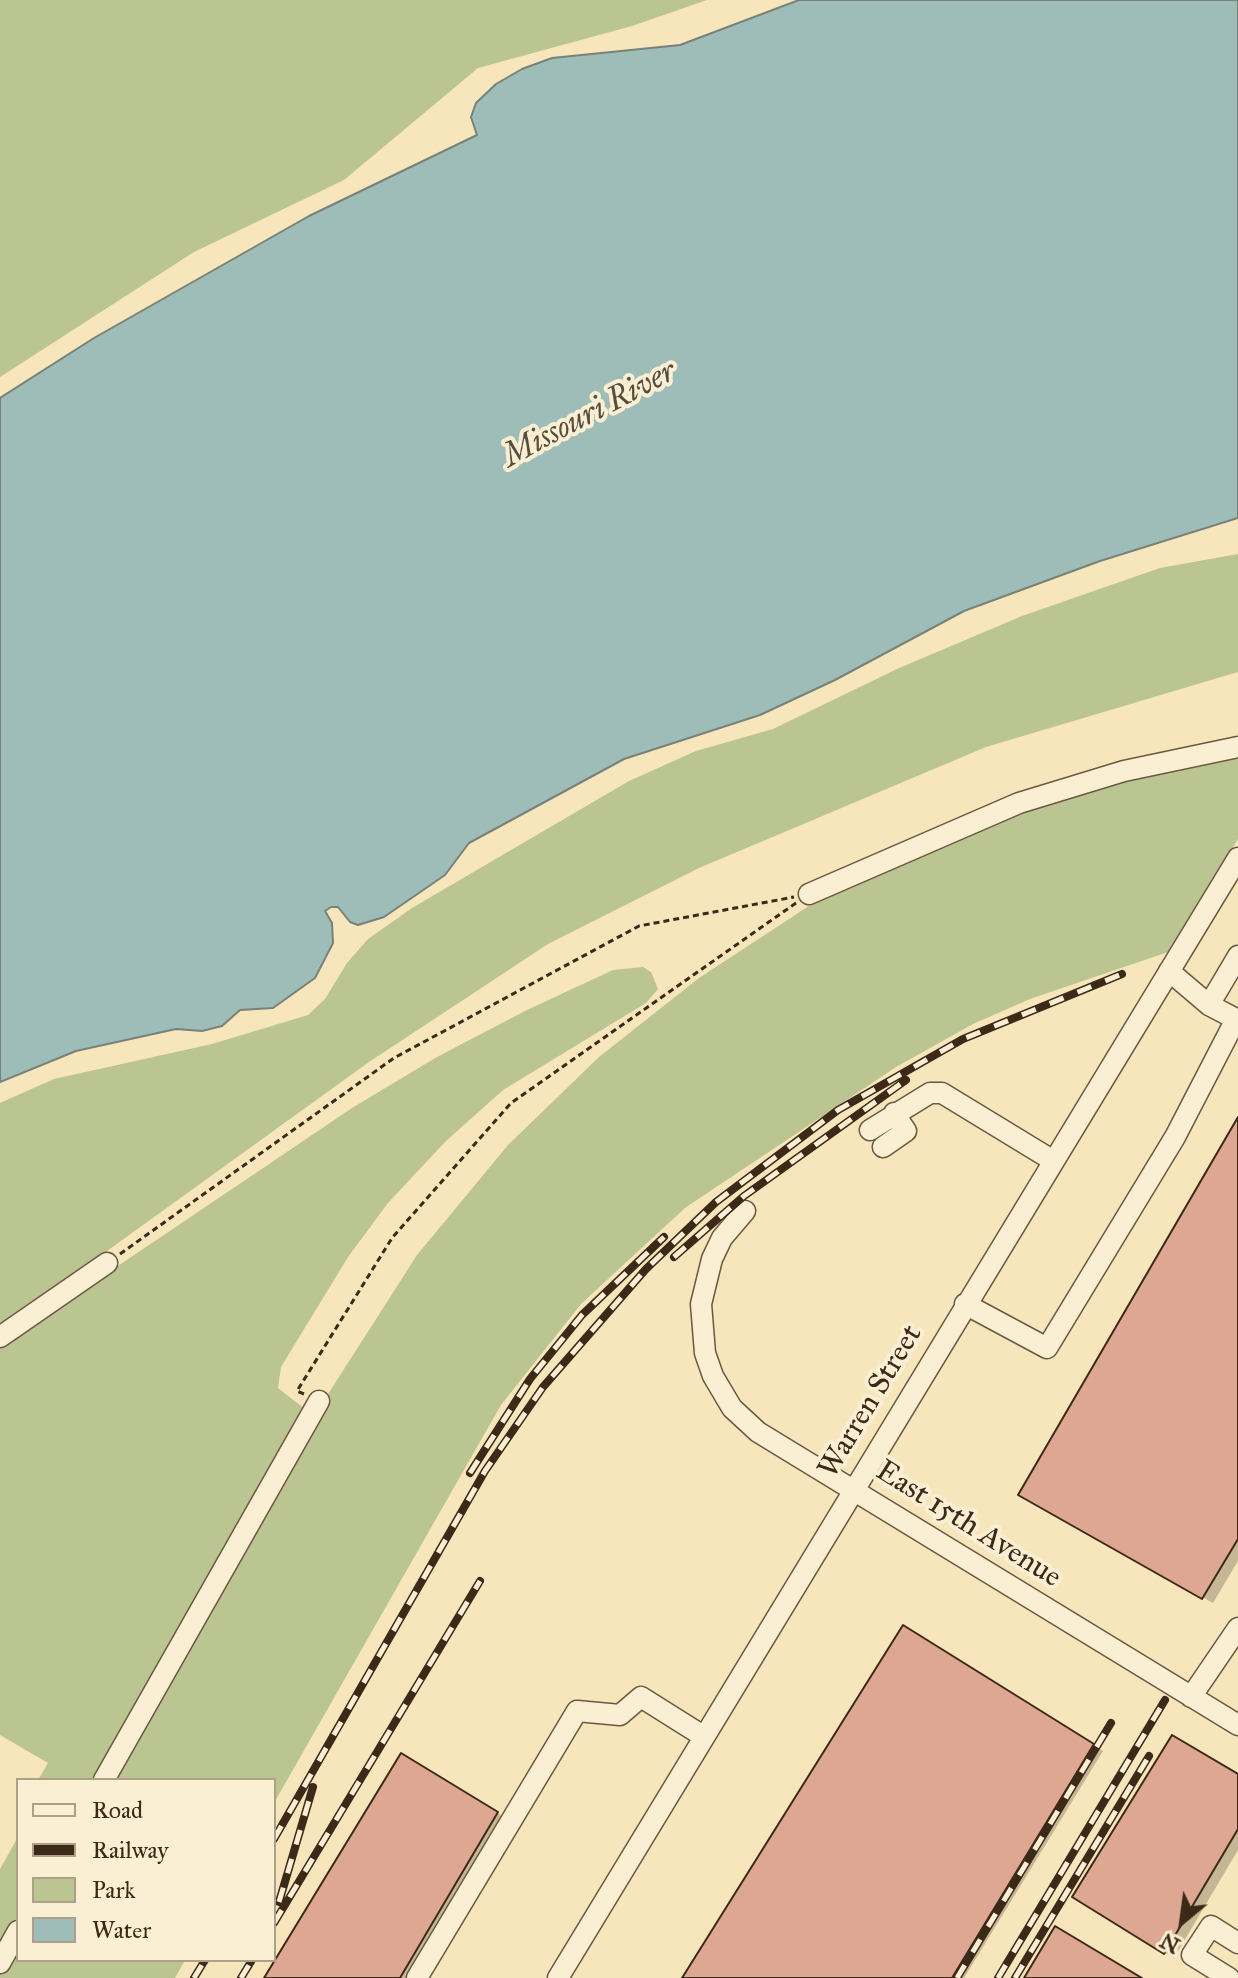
<!DOCTYPE html>
<style>
body{margin:0}
#map{position:relative;width:1238px;height:1978px;overflow:hidden;background:#f7e5bb;font-family:"IM FELL Great Primer",serif}
canvas{display:block}
.legend{position:absolute;left:16px;top:1778px;width:260px;height:184px;box-sizing:border-box;background:#faeed3;border:2px solid #ae9f88;margin:0;padding:10px 14px;list-style:none;font-size:24px;color:#3c2917}
.legend li{display:flex;align-items:center;gap:16px;height:40px}
.legend b{width:40px;border:2px solid #ae9f88}
.north{position:absolute;left:1142px;top:1882px;width:80px;height:80px;-webkit-text-stroke:6px #faeed3;paint-order:stroke;rotate:209deg;font-size:22px;font-weight:700;line-height:32px;text-align:center;color:#3c2917}
.north::after{content:'';display:block;margin:auto;width:28px;height:36px;background:#3c2917;clip-path:polygon(50% 0,100% 100%,50% 72%,0 100%)}
</style>
<div id="map">
<canvas width="1238" height="1978"></canvas>
<ul class="legend">
<li><b style="height:10px;background:#faeed3"></b>Road</li>
<li><b style="height:10px;background:#3c2917"></b>Railway</li>
<li><b style="height:22px;background:#bac592"></b>Park</li>
<li><b style="height:22px;background:#9fbdb8"></b>Water</li>
</ul>
<div class="north">N</div>
</div>
<script>
const c = document.querySelector('canvas').getContext('2d');
c.lineJoin = 'round';
function fillPath(path, color) {
  c.fillStyle = color;
  c.fill(path, 'evenodd');
}
function toPath(rows) {
  const path = new Path2D();
  for (const r of rows) {
    path.moveTo(r[0], r[1]);
    for (let i = 2; i < r.length; i += 2) path.lineTo(r[i], r[i + 1]);
  }
  return path;
}
function strokePath(path, color, width, dash) {
  c.strokeStyle = color;
  c.lineWidth = width;
  c.lineCap = dash ? 'butt' : 'round';
  c.setLineDash(dash || []);
  c.stroke(path);
}
function label(font, color, halo, rows, align = 'center') {
  c.font = font + ' "IM FELL Great Primer",serif';
  c.lineWidth = 8;
  c.setLineDash([]);
  c.textBaseline = 'middle';
  c.strokeStyle = halo;
  c.fillStyle = color;
  for (const [text, x, y, turn = 0] of rows) {
    c.save();
    c.translate(x, y);
    c.rotate((+turn || 0) * Math.PI / 180);
    c.textAlign = isNaN(turn) ? turn : align;
    if (halo) c.strokeText(text, 0, 0);
    c.fillText(text, 0, 0);
    c.restore();
  }
}
const green = toPath([
 [0,0,707,0,632,26,478,68,344,180,194,252,0,377],
 [1238,554,1238,672,986,747,699,868,548,944,369,1062,107,1251,99,1259,109,1272,352,1108,437,1057,527,1010,613,970,643,967,651,972,658,989,646,1003,503,1090,445,1142,388,1203,348,1257,281,1367,278,1388,314,1416,417,1255,508,1145,599,1057,699,978,818,900,953,836,1118,779,1238,751,1238,839,1171,951,1030,999,973,1024,896,1067,685,1208,581,1304,501,1405,274,1803,274,1780,38,1780,48,1763,0,1735,0,1103,54,1079,212,1044,308,1015,325,999,347,963,368,939,412,908,629,781,696,751,773,729,897,669,1022,616,1160,568],
 [18,1837,18,1960,185,1960,175,1978,0,1978,0,1869]
]);
const water = toPath([
 [799,0,1238,0,1238,518,1100,561,964,611,835,680,760,715,624,759,469,843,445,875,384,917,358,925,350,922,338,907,331,907,325,911,332,923,333,943,315,978,273,1008,240,1010,222,1026,202,1031,176,1029,76,1051,0,1082,0,398,94,338,309,216,477,135,471,117,476,103,496,84,522,69,552,58,680,45,799,0]
]);
const shadow = toPath([
 [1238,1121,1238,1561,1213,1603,1020,1494],
 [903,1628,1103,1751,964,1978,685,1978],
 [402,1756,507,1819,412,1978,266,1978],
 [1238,1776,1238,1850,1174,1958,1075,1897]
]);
const building = toPath([
 [1238,1117,1238,1539,1202,1599,1018,1495,1238,1117],
 [903,1625,1094,1744,952,1978,682,1978,903,1625],
 [1172,1735,1238,1774,1238,1829,1164,1954,1072,1897,1172,1735],
 [401,1753,498,1812,400,1978,264,1978,401,1753],
 [1055,1926,1142,1978,1024,1978,1055,1926]
]);
const path = toPath([
 [120,1254,394,1058,639,926,794,897],
 [304,1394,297,1391,392,1238,511,1103,796,903]
]);
const minor = toPath([
 [809,894,1019,803,1124,771,1238,747],
 [1209,1005,1238,956],
 [870,1130,930,1093,942,1093,1052,1160],
 [883,1147,906,1131,894,1113],
 [745,1211,722,1238,712,1259,701,1304,705,1353,713,1376,732,1408,758,1432,1238,1725],
 [965,1304,1047,1348,1175,1137,1236,1019,1209,1005,1169,971],
 [0,1337,107,1263],
 [1191,1697,1238,1628],
 [104,1780,319,1401],
 [0,1963,18,1931],
 [417,1978,577,1711,620,1715,641,1697,703,1736],
 [558,1978,1238,858],
 [1229,1978,1192,1955,1211,1926,1238,1943]
]);
const rail = toPath([
 [674,1257,744,1196,906,1080],
 [470,1473,530,1379,582,1315,664,1237],
 [274,1839,485,1471,543,1387,646,1269,716,1202,838,1110,963,1039,1122,974],
 [279,1902,313,1787],
 [274,1923,480,1581],
 [194,1978,205,1960],
 [241,1978,252,1960],
 [957,1978,1111,1723],
 [998,1978,1165,1700],
 [1015,1978,1149,1756]
]);
const streetNames = [
 ["Warren Street",871,1402,-59],
 ["East 15th Avenue",968,1525,32]
];
const waterNames = [
 ["Missouri River",590,415,-28]
];
fillPath(green, '#bac592');
fillPath(water, '#9fbdb8');
strokePath(water, '#778278', 2);
fillPath(shadow, '#0003');
fillPath(building, '#dea792');
strokePath(building, '#3c2917', 2);
strokePath(minor, '#6b5840', 23);
strokePath(path, '#3c2917', 3, [6, 4]);
strokePath(minor, '#faeed3', 20);
strokePath(rail, '#3c2917', 8);
strokePath(rail, '#faeed3', 5, [15]);
label('30px', '#3c2917', '#faeed3', streetNames);
label('italic 32px', '#554e3f', '#faeed3', waterNames);
</script>
